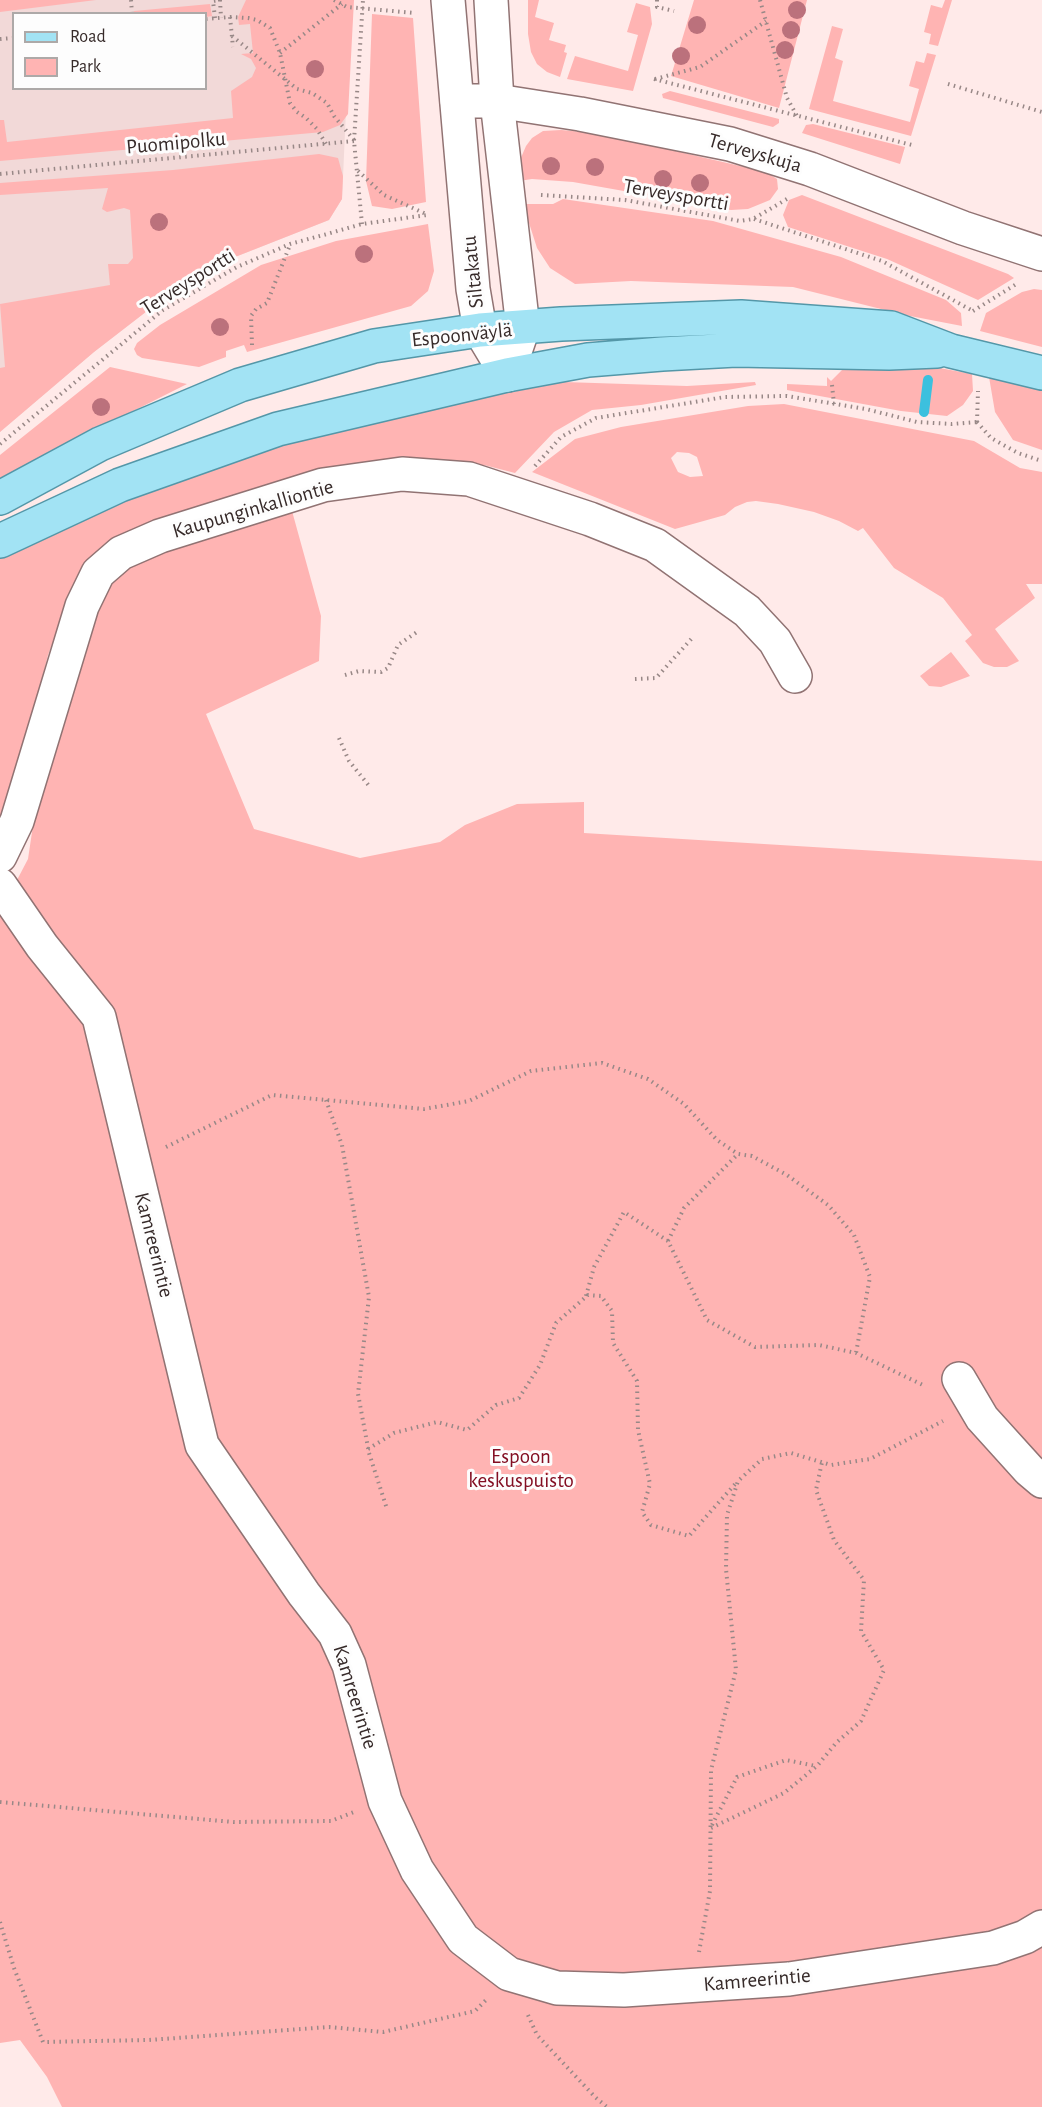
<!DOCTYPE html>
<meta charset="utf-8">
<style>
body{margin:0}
#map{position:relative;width:1042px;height:2107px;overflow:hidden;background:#ffeae9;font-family:"Alegreya Sans",sans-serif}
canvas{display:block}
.legend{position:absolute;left:12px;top:12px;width:195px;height:78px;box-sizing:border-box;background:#fdfdfd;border:2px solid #ada9a8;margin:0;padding:8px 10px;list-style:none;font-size:18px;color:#362a29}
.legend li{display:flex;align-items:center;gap:12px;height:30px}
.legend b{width:30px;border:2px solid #ada9a8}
</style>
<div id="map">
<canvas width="1042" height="2107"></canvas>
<ul class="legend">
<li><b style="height:8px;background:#a2e3f4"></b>Road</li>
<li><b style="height:16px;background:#ffb4b3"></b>Park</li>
</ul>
</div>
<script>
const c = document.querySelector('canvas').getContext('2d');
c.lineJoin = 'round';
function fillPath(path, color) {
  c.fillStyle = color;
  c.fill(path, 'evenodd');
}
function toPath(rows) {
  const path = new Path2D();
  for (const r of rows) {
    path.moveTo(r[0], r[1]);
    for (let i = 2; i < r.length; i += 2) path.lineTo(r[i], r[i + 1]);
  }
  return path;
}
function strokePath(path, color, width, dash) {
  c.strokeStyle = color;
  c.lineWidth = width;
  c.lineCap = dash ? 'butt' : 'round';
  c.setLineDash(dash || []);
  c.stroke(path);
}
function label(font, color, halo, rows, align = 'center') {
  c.font = font + ' "Alegreya Sans",sans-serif';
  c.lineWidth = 6;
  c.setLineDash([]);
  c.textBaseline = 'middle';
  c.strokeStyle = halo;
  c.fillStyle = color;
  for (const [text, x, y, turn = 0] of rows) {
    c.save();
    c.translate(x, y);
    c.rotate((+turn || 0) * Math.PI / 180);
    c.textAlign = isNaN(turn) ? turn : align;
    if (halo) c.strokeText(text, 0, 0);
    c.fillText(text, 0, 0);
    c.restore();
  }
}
const built = toPath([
 [0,0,351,0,342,199,329,220,230,259,160,301,94,352,0,432],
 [14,14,206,14,206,88,14,88]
]);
const green = toPath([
 [0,0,96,0,0,12],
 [246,0,354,0,348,114,340,125,323,132,0,161,0,120,4,120,7,142,233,118,231,91,252,77,256,68,251,59,241,54,253,53,250,24,239,25,238,17],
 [528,0,539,0,535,17,554,23,549,40,566,45,564,52,567,53,560,77,547,72,537,64,531,52,528,34],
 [694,0,807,0,779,108,671,76],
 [945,0,952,0,938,46,929,44,931,34,924,32,931,5,942,8],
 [636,3,650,7,652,24,633,91,567,79,575,56,628,71,638,35,627,32],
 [210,4,212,16,206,17,206,14,134,13,134,11],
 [372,14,413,18,426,202,392,209,372,206,366,181],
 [832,26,843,29,835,58,843,61,833,101,910,122,919,89,909,86,916,61,924,63,927,53,936,55,911,136,809,109],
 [670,91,779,119,779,123,773,127,663,98,662,94],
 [813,124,905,147,900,164,802,133,806,125],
 [561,130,584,132,645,144,766,172,777,179,778,189,770,200,748,209,731,210,573,182,532,179,519,181,520,160,526,146,532,138,543,131],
 [319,154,338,158,343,176,342,199,329,220,230,259,160,301,94,352,0,432,0,368,5,367,0,304,110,285,108,264,128,264,133,258,130,210,124,208,107,212,102,209,108,188,0,195,0,183,173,170],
 [802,195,1008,274,1014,278,978,300,887,259,788,227,783,215,789,200],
 [563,199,713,221,841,257,946,300,961,313,962,326,905,315,793,287,631,281,575,284,550,268,537,248,523,204,553,204],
 [428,224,434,271,428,291,411,306,247,352,244,345,226,351,226,357,199,367,142,358,137,355,134,349,137,343,160,325,261,265,336,241],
 [1034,289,1042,290,1042,347,980,331,986,313,1022,292],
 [110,367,187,384,0,478,0,455],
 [934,367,972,374,973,391,963,405,947,416,901,411,787,390,787,384,827,386,827,377,831,381,842,370],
 [989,377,1042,390,1042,450,1013,440,995,412],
 [564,382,687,386,755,382,756,385,641,405,592,410,554,432,515,473,484,465,376,464,235,499,70,596,48,655,16,781,0,818,0,559,133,497,222,460,393,415],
 [784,404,974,441,1020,468,1042,472,1042,584,1026,584,1035,598,995,629,1019,661,1007,667,994,667,983,663,965,641,972,635,943,598,894,568,863,528,858,531,839,521,814,512,778,504,756,501,747,502,735,507,725,515,675,529,532,472,575,439,621,427,748,406],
 [677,452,689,453,697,457,703,476,690,477,678,472,671,458],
 [292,511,321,616,319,661,206,714,254,829,360,858,440,842,465,825,517,804,584,802,584,833,1042,861,1042,2107,62,2107,47,2077,20,2040,0,2043,0,899,4,898,17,880,28,859,35,812,97,600,131,563],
 [951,652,970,676,941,687,929,686,920,676]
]);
const stream = toPath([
 [924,412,928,380]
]);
const path = toPath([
 [131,0,132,14],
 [220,0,221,18],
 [334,0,347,7,415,13],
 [657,0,657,7,674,11],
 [760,0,787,98,797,116],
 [230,17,233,47],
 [215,18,213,1,220,0],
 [206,19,230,17,248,18,257,20,270,28,280,53,290,103,297,112,306,118,317,129,326,144],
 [232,36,297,89,312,93,327,103,334,116,354,140],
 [0,39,14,38],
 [280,53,342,4],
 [654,79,912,145],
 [655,79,700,67,766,21],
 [948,84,1042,112],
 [358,171,384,195,426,214],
 [0,174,354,141],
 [541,195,625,200,740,221,753,219,787,199],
 [754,219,882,261,973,311],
 [362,224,354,141,363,0],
 [973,311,1018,283],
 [252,345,251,316,256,309,267,303,290,245],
 [832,385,834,404],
 [977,422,991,438,1018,453,1042,461],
 [977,422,978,391],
 [0,444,163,310,237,267,290,244,327,234,362,224,427,215],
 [535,466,561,437,596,418,725,397,787,396,866,409,917,422,952,424,977,422],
 [345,675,359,671,381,672,388,668,398,645,417,632],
 [635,679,656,678,694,636],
 [339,738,349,761,370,787],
 [326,1100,342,1145,369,1297,358,1394,369,1453,387,1509],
 [166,1147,272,1095,424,1109,469,1101,531,1071,602,1063,648,1079,684,1104,717,1140,738,1154,752,1156,787,1175,828,1205,854,1235,870,1277,856,1353],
 [668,1241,684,1208,738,1154],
 [586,1296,594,1267,624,1212,668,1241,707,1320,755,1347,819,1345,856,1353,925,1386],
 [368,1449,394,1433,437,1422,467,1430,496,1405,519,1398,540,1365,556,1323,588,1295,601,1296,612,1311,613,1343,637,1381,638,1430,650,1484,642,1512,651,1525,689,1536,736,1483],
 [0,1802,234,1822,331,1821,354,1812],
 [712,1825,737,1777,786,1760,816,1766],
 [711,1828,784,1793,817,1766,836,1743,861,1721,884,1670,861,1631,864,1580,834,1540,816,1490,822,1462],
 [0,1922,14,1968,43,2042,149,2040,329,2027,383,2032,475,2011,486,2000],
 [699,1952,710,1891,711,1770,736,1670,726,1569,727,1515,738,1481,762,1459,791,1453,831,1465,870,1459,943,1421],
 [528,2015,537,2035,595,2097,607,2107]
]);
const minor = toPath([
 [457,101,497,101,580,114,730,144,810,169,963,228,1042,254],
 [0,856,17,821,82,606,98,573,121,553,160,536,323,485,402,474,469,479,590,519,655,545,747,611,775,641,795,676],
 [0,885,42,946,99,1017,202,1445,304,1594,335,1634,349,1665,385,1801,417,1870,463,1939,509,1974,557,1988,624,1990,789,1979,993,1948,1025,1937,1042,1927],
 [959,1379,982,1418,1029,1470,1042,1481]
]);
const tertiary = toPath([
 [448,0,473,289,480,330,507,375],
 [491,0,497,101,523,328,507,375]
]);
const primary = toPath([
 [0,498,100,444,240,385,374,346,480,330,561,324,741,317,891,328,951,351,1042,373],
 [0,541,120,485,278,429,507,375,588,360,662,354,736,350,889,353,937,351]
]);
const trees = [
 [797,10],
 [697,25],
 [791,30],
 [785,50],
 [681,56],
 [315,69],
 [551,166],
 [595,167],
 [663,179],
 [700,183],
 [159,222],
 [364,254],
 [220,327],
 [101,407]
];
const streetNames = [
 ["Puomipolku",176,143,-5],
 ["Terveyskuja",755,153,16],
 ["Terveysportti",676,195,10],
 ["Siltakatu",473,272,-96],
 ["Terveysportti",188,282,-32],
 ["Espoonväylä",462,335,-6],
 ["Kaupunginkalliontie",253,509,-16],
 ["Kamreerintie",154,1245,76],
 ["Kamreerintie",355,1697,73],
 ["Kamreerintie",757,1980,-5]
];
const parkNames = [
 ["Espoon",521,1457],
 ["keskuspuisto",521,1481]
];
fillPath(built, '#f2d9d8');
fillPath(green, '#ffb4b3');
strokePath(stream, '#3cc0de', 10);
strokePath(minor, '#917373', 36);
strokePath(tertiary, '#917373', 36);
strokePath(primary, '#5497a8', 36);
strokePath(path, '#988887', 4, [1.5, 4.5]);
strokePath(minor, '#fff', 33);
strokePath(tertiary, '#fff', 33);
strokePath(primary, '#a2e3f4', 33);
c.fillStyle = '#bb717c';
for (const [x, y] of trees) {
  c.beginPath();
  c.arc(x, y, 9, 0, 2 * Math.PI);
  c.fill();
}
label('21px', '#362a29', '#fdfdfd', streetNames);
label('21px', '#830e22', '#fdfdfd', parkNames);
</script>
